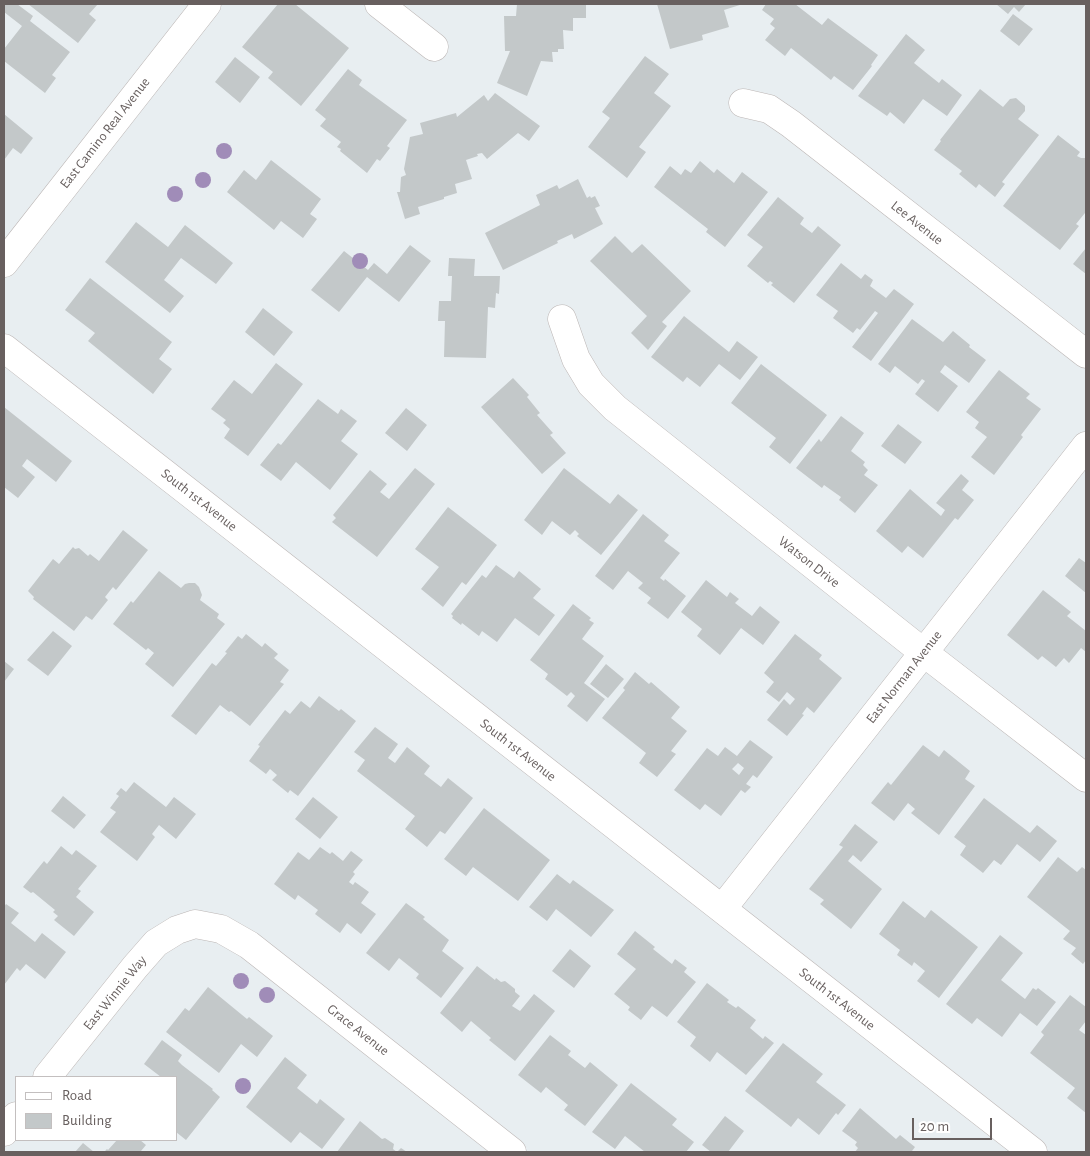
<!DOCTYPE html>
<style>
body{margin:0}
#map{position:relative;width:1090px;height:1156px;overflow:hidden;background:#e8eef1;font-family:"Alegreya Sans",sans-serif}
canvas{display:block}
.frame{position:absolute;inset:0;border:5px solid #68605f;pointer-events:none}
.legend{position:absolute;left:15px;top:1076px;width:162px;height:65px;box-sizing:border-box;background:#fff;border:1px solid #c3bfbf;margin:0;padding:6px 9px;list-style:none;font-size:15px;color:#68605f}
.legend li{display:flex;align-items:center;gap:10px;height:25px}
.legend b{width:25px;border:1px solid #c3bfbf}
.scale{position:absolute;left:912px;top:1118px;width:80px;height:22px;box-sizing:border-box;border:2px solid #68605f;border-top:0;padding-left:6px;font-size:15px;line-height:18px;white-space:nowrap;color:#68605f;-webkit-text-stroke:4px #fff;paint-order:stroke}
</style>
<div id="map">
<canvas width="1090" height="1156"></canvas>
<div class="frame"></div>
<ul class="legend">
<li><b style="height:6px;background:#fff"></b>Road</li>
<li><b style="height:14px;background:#c3c8c9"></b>Building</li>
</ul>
<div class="scale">20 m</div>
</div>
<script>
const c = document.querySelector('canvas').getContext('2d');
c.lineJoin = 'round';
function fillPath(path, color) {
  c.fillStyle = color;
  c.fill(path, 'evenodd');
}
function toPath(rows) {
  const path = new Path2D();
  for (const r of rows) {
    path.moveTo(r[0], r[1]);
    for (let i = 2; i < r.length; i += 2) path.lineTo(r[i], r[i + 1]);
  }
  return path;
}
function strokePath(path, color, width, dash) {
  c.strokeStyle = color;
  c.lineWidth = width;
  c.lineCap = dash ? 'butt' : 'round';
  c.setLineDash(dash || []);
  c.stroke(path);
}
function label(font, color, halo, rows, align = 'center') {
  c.font = font + ' "Alegreya Sans",sans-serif';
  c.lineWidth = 5;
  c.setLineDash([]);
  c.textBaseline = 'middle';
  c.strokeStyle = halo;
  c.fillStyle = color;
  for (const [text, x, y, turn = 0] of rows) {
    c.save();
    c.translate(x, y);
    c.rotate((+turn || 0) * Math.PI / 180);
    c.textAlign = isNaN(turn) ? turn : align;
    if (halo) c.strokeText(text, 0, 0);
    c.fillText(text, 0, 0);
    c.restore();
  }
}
const building = toPath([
 [4,4,17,4,33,16,30,21,70,52,52,75,56,78,45,93,4,61,4,49,22,26,4,12],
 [28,4,98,4,89,14,96,20,78,43],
 [278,4,295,4,349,48,301,106,268,78,273,72,242,47],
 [517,4,586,4,586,18,573,18,573,31,563,30,564,49,558,49,558,52,552,52,553,62,541,61,527,96,497,83,510,51,505,51,504,16,516,16],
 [657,4,743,4,724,10,729,27,702,35,703,40,670,49],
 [766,4,795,4,822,25,828,18,878,55,871,65,872,66,853,90,834,76,831,80,791,48,785,56,765,40,775,28,770,24,774,19,762,10],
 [996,4,1026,4,1019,12,1014,7,1008,14],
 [1013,14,1033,29,1019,46,1000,31],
 [906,34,925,50,914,63,939,83,942,79,962,95,947,116,923,99,904,124,890,112,887,116,858,96],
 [645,56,669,74,654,93,671,106,639,147,646,152,627,178,588,147,610,118,602,112],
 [235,57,260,77,240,103,215,82],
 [348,69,362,80,359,85,407,120,387,146,390,148,380,161,377,159,367,173,340,151,341,149,337,147,341,142,320,126,326,119,315,110],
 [980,89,1003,107,1010,99,1016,98,1025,106,1025,111,1018,119,1039,135,1002,182,1005,184,995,197,979,184,976,188,959,174,962,171,934,150,941,141,940,140],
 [495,93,540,126,529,141,518,133,487,159,482,153,477,154,478,156,466,160,472,179,455,184,457,193,444,197,444,199,418,207,420,214,405,219,397,192,400,192,401,177,406,175,404,169,410,137,423,134,420,123,456,113,457,117,484,95,488,101],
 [4,114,33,138,21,154,13,148,4,160],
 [1058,135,1080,152,1077,156,1081,158,1086,158,1086,214,1085,213,1076,224,1079,226,1060,250,1003,206],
 [271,160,321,199,310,214,317,219,303,238,281,221,274,230,227,192,244,170,256,180],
 [700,161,714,173,717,169,734,183,742,172,768,192,725,247,706,232,708,229,654,187,670,166,681,175,685,169,691,173],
 [578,179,587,198,590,196,591,198,595,196,600,206,595,208,603,224,574,239,572,234,557,241,558,243,503,270,485,233,540,205,536,195,557,185,559,189],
 [778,197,804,218,800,224,812,233,818,226,841,245,794,303,771,285,773,283,770,281,768,283,747,266,763,247,747,235],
 [136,222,168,247,185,225,233,263,216,284,181,258,164,280,184,296,170,313,105,262],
 [615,236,632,253,642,244,691,291,662,322,667,326,648,350,631,333,647,316,590,261],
 [410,245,431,261,399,302,367,277,339,312,311,290,344,251,368,270,374,263,387,274],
 [1086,248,1086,274,1073,264],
 [449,258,475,259,474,276,500,276,499,294,496,293,495,308,488,307,486,358,444,357,445,321,438,321,439,301,451,301,452,276,448,276],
 [841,263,861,279,865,274,873,280,870,286,886,298,894,289,914,304,871,361,852,347,878,313,875,311,860,330,857,328,853,333,833,318,838,311,816,295],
 [90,278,172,342,159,359,172,369,153,394,88,341,95,333,65,310],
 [263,308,293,332,274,356,245,332],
 [684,316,729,352,737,341,758,357,740,380,719,364,700,387,687,377,683,382,651,357],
 [912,319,943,342,953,331,970,345,969,347,986,360,969,383,945,365,940,372,958,386,938,412,915,394,925,381,922,379,918,384,895,366,890,373,878,364],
 [276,363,303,384,248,456,224,438,230,429,223,423,226,420,211,409,234,380,252,394],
 [761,364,827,415,790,464,769,447,776,438,731,403],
 [999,370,1030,394,1026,398,1041,409,1021,435,1023,437,994,475,971,457,987,437,975,428,979,422,966,412],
 [513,378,529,395,527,397,540,413,537,415,553,433,550,435,566,453,542,474,481,407],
 [318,399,338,414,341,409,357,421,341,441,358,454,330,490,296,462,281,481,260,465,278,443,281,445],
 [4,407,72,461,56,482,27,459,22,466,35,477,18,498,4,487],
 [406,408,427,425,407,451,385,433],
 [841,416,864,433,851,451,865,462,863,465,868,470,864,475,878,485,855,513,839,500,841,497,824,485,822,488,796,468,819,439,821,442],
 [898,424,922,442,905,464,881,446],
 [415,468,435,484,377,557,332,522,336,518,333,515,370,470,387,484,380,492,389,499],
 [564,468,610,504,618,494,638,510,601,555,577,536,579,534,575,530,570,535,552,521,542,535,524,520],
 [961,474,969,481,962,490,974,500,958,520,955,518,923,558,908,546,902,553,876,531,910,489,941,516,945,510,936,503],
 [448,507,497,545,466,585,462,582,443,607,421,589,439,567,415,549],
 [643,514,669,535,664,541,680,553,660,578,664,581,665,579,686,596,668,619,647,603,651,598,638,588,643,583,628,571,613,590,595,576],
 [123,530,148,550,116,590,113,587,105,597,108,600,92,620,86,616,74,631,33,599,34,597,28,591,53,559,59,564,73,547,75,549,79,548,88,556,90,554,99,561],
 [1079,558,1086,563,1086,593,1065,576],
 [496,565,514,578,519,571,541,589,533,598,555,615,539,636,515,618,497,642,482,631,479,636,462,623,461,625,452,618,453,616,451,614,482,575,486,578],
 [159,571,181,588,185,584,189,583,195,583,199,587,202,595,200,600,219,614,217,618,225,624,173,687,145,664,154,653,148,648,146,650,113,624,131,601,133,603],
 [706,580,727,597,730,592,739,599,735,603,752,616,760,606,780,622,763,645,741,628,720,655,697,636,702,629,681,612],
 [1043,590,1071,612,1067,616,1086,631,1086,652,1081,648,1069,663,1064,658,1056,667,1042,656,1038,660,1007,635],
 [573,604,591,618,589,620,594,623,582,639,604,656,584,683,605,699,587,722,567,706,575,696,571,692,567,696,545,679,548,674,530,660],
 [53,631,72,646,48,676,27,660],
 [246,634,262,647,265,643,278,654,274,658,289,670,280,682,284,684,250,726,231,711,229,712,220,705,196,735,171,716,212,663,216,666,227,653,225,652,238,636,242,639],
 [795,634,822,655,819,659,842,678,814,713,807,707,802,714,804,715,787,736,767,720,784,699,790,705,795,699,787,692,779,702,766,692,774,682,764,673],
 [4,661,14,669,4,682],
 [606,664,624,679,608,698,590,684],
 [635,672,649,684,651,682,680,707,671,718,687,731,671,751,676,754,657,777,639,763,646,753,602,718,625,690,623,688],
 [319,696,339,711,341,709,356,721,298,796,290,790,288,793,272,780,277,775,270,769,266,774,249,761,260,746,258,745,285,710,290,714,301,701,310,708],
 [375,727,398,744,388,758,395,763,407,747,430,766,424,774,441,787,448,778,473,798,445,834,440,831,427,847,405,829,415,816,357,771,365,760,354,752],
 [750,740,773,757,757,778,753,775,746,784,751,787,745,793,741,790,721,816,705,804,700,810,674,790,707,748,718,756,725,747,737,756],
 [738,763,744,768,739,775,732,769],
 [923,745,939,757,944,750,970,771,965,779,975,786,939,835,911,813,915,809,908,803,894,821,871,803,888,782,891,785],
 [134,782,166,807,174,797,196,814,176,839,159,825,152,834,155,837,137,861,100,832,116,812,110,808,119,796,116,794,121,788,126,792],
 [63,796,86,815,74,829,51,811],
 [313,797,338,817,320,839,295,819],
 [984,798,1030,833,1037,825,1057,841,1040,862,1017,844,1001,865,994,860,983,873,960,855,966,846,954,837],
 [484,808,550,860,518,901,473,867,466,876,444,859],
 [855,824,878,842,861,862,853,855,848,861,882,889,851,929,820,904,824,900,809,889,843,847,839,845],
 [61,846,72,855,76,850,97,866,78,889,81,891,76,897,94,912,74,936,54,920,58,916,53,912,55,910,33,892,31,893,23,887,44,861,47,864],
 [320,847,330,854,332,852,343,861,351,851,363,860,353,872,355,874,349,882,353,885,355,882,369,892,361,903,376,914,361,934,347,923,340,933,315,914,318,910,298,895,295,900,274,884,298,852,309,860],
 [1058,857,1077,872,1082,867,1086,870,1086,960,1083,964,1071,954,1076,948,1063,939,1070,931,1027,897],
 [557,874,570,884,573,880,614,910,591,937,556,909,547,921,529,907],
 [903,901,925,918,931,910,978,947,939,998,917,981,925,971,914,962,912,966,897,955,900,950,879,934],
 [406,903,425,917,423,919,449,940,442,951,464,968,441,998,416,978,419,974,399,958,389,971,366,953],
 [6,904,19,913,11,923,35,942,42,933,66,952,45,979,26,964,20,971,17,968,4,985,4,907],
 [635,931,655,947,653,949,672,964,675,959,687,968,684,972,696,982,667,1017,652,1006,641,1020,628,1010,630,1007,614,994,636,969,617,954],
 [1000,935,1023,953,1001,980,1025,999,1033,988,1036,990,1038,988,1056,1002,1037,1026,1020,1013,1002,1037,977,1018,972,1024,946,1004],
 [570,949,591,966,574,988,552,971],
 [477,966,495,980,496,978,501,982,505,981,515,989,515,992,520,996,512,1006,520,1011,534,994,555,1011,515,1061,489,1040,491,1038,471,1021,462,1032,440,1013],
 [707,983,729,1000,727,1002,736,1008,738,1006,756,1020,750,1028,763,1039,765,1036,774,1043,746,1075,717,1052,710,1062,690,1046,696,1037,677,1022],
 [208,987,247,1019,249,1017,273,1036,257,1057,241,1044,219,1073,166,1032,185,1008,189,1011],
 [1070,995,1086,1007,1086,1021,1079,1030,1086,1035,1086,1113,1067,1098,1075,1088,1030,1053,1044,1035,1041,1032],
 [550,1035,571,1051,568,1055,585,1068,590,1062,618,1085,585,1126,564,1110,568,1105,546,1087,541,1093,518,1075],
 [162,1040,182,1055,178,1061,182,1065,213,1089,212,1090,220,1097,186,1140,176,1132,176,1077,161,1077,144,1064],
 [783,1043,823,1074,816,1082,846,1105,838,1115,836,1113,819,1135,798,1118,791,1127,745,1091],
 [285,1057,307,1075,297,1088,317,1104,320,1099,345,1119,322,1149,300,1132,291,1143,246,1107],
 [631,1083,677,1119,672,1125,694,1142,686,1152,645,1152,625,1136,615,1149,592,1132],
 [860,1108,896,1139,900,1135,915,1147,912,1151,913,1152,855,1152,858,1148,855,1145,857,1142,842,1131],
 [725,1116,744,1131,728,1152,711,1152,702,1145],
 [360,1121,382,1139,385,1138,394,1144,393,1149,397,1152,401,1148,407,1152,337,1152],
 [117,1140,140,1140,146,1145,141,1151,143,1152,104,1152,107,1149,108,1150],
 [83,1143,94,1152,75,1152]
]);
const minor = toPath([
 [379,4,434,47],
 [743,103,769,109,791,124,1086,354],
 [4,263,207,4],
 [562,319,576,359,591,384,615,408,923,652,1086,778],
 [4,348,1033,1152],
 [722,909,1086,446],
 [47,1077,135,967,156,943,177,930,195,924,221,929,249,945,512,1152],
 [4,1132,16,1116]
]);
const trees = [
 [224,151],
 [203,180],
 [175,194],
 [360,261],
 [241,981],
 [267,995],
 [243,1086]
];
const streetNames = [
 ["East Camino Real Avenue",105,133,-52],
 ["Lee Avenue",917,223,38],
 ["South 1st Avenue",199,500,38],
 ["Watson Drive",809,562,38],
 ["East Norman Avenue",904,677,-52],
 ["South 1st Avenue",518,750,38],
 ["East Winnie Way",115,993,-51],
 ["South 1st Avenue",837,999,38],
 ["Grace Avenue",358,1030,38]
];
fillPath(building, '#c3c8c9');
strokePath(minor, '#bcb6b5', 29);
strokePath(minor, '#fff', 28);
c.fillStyle = '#a08cb8';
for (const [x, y] of trees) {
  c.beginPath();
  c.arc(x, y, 8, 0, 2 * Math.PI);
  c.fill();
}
label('14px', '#68605f', '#fff', streetNames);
</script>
